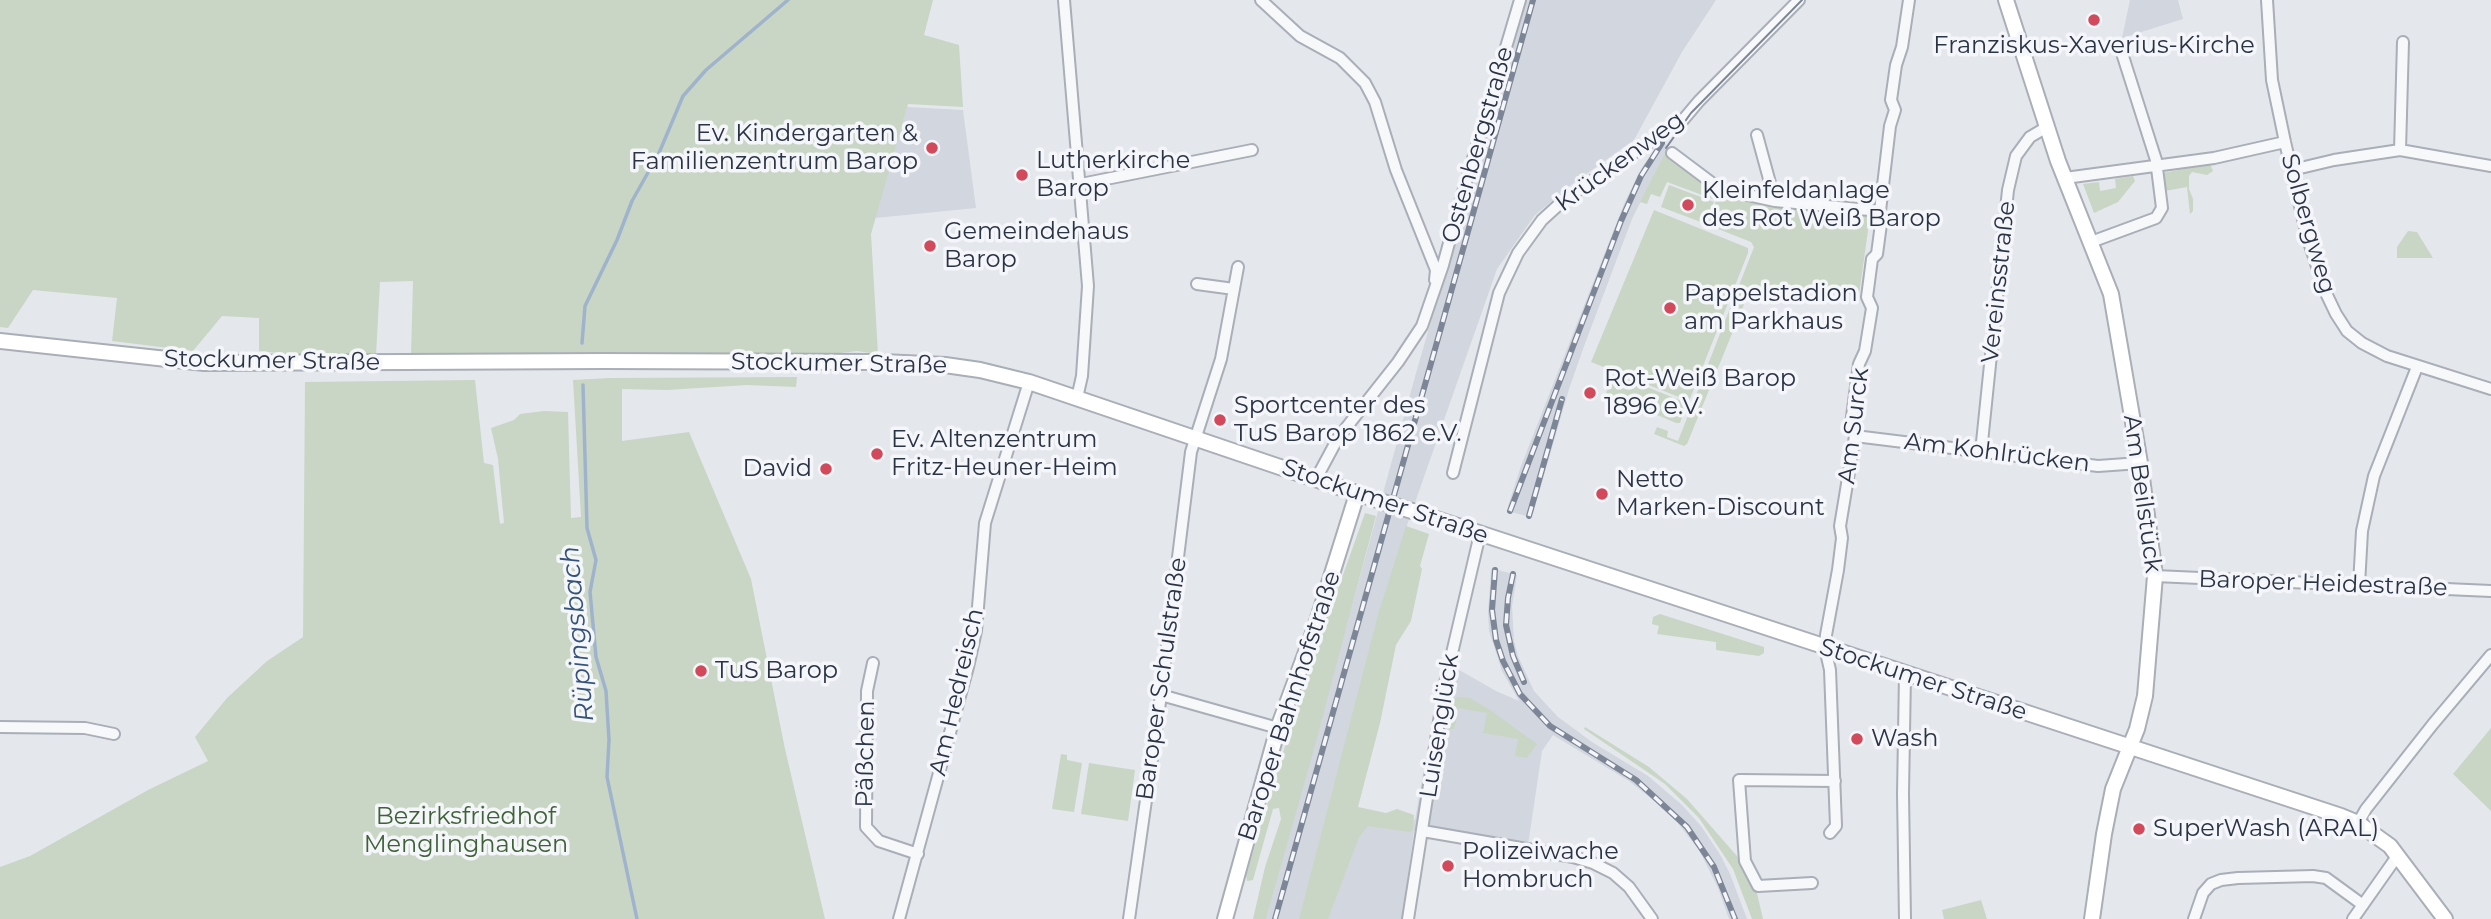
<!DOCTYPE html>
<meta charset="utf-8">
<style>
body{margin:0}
canvas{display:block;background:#e4e7ec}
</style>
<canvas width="2491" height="919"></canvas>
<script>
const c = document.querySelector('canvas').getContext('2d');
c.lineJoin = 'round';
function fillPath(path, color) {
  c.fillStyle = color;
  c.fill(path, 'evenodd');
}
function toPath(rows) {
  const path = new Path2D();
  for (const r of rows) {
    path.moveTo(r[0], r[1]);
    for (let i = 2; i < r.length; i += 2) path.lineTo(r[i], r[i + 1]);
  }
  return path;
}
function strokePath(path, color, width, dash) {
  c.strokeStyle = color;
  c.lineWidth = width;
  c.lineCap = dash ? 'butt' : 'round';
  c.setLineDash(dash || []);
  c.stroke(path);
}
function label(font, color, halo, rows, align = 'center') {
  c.font = font + ' Montserrat,sans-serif';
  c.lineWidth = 7;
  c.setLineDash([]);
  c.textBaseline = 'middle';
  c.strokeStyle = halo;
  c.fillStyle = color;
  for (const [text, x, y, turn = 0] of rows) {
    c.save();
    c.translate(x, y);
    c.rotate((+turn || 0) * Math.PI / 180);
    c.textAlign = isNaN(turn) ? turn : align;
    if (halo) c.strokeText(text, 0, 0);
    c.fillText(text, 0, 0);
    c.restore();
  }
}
const built = toPath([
 [1524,0,1716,0,1682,52,1634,140,1571,185,1535,215,1497,269,1405,531,1328,808,1415,820,1442,665,1461,671,1496,691,1519,701,1502,671,1489,631,1488,612,1491,569,1498,570,1517,575,1512,606,1514,641,1518,656,1534,691,1558,717,1592,742,1648,776,1682,805,1701,826,1721,856,1730,874,1747,919,1729,919,1718,888,1699,850,1677,822,1661,806,1629,781,1553,735,1542,751,1527,852,1414,831,1402,919,1266,919,1416,373],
 [2130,0,2178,0,2183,19,2122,38],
 [907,107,963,110,976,208,875,218],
 [1662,141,1668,147,1632,219,1583,349,1569,389,1533,513,1527,516,1511,512,1508,506,1521,466,1624,204,1642,167]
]);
const green = toPath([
 [0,0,933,0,924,35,959,45,963,107,908,104,871,234,878,354,857,351,825,355,607,352,411,355,413,281,380,282,376,355,306,356,259,351,259,318,222,316,193,351,112,341,117,298,33,290,8,328,0,327],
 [1668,147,1681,160,1734,192,1870,216,1859,295,1751,287,1687,444,1684,446,1654,434,1657,427,1668,431,1667,437,1678,441,1754,247,1751,242,1708,225,1718,194,1713,199,1667,182,1660,197,1651,194,1647,204,1640,202],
 [2210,164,2213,171,2207,175,2192,172,2189,176,2189,189,2193,199,2193,211,2190,214,2187,187,2165,191,2163,173],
 [2133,176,2135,181,2118,202,2094,213,2083,184,2099,182,2100,191,2116,188,2115,179],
 [1669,185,1714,202,1706,224,1661,207],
 [1654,210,1748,248,1748,253,1689,401,1591,362],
 [2408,231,2417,232,2433,258,2397,258,2397,247],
 [1614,374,1687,403,1680,423,1676,423,1606,393],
 [797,377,796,387,747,385,667,390,622,389,622,441,689,432,751,579,785,749,825,919,0,919,0,867,30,856,148,790,208,761,195,737,227,698,267,661,303,637,305,382,475,380,484,463,493,465,500,524,504,523,498,459,491,428,514,420,520,414,544,411,568,412,571,518,581,517,573,380,610,378],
 [1365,513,1376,516,1314,749,1266,919,1253,919,1265,867,1281,819,1279,808,1273,809,1253,880,1247,881,1246,875,1301,693],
 [1406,526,1429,534,1420,566,1422,569,1411,621,1396,645,1380,723,1358,807,1386,813,1397,809,1414,815,1413,830,1410,832,1368,826,1359,837,1328,919,1299,919,1378,615],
 [1660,614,1764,647,1764,653,1759,656,1716,650,1716,642,1657,634,1659,626,1652,624,1653,617],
 [1457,697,1470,698,1490,710,1537,744,1527,758,1515,756,1518,739,1483,733,1487,713,1458,708,1454,729,1450,729,1448,726,1452,700],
 [1585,727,1649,767,1687,799,1737,856,1756,889,1763,919,1752,919,1733,869,1699,818,1665,784,1584,729],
 [2491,728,2491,811,2453,774],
 [1061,754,1067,755,1067,760,1082,763,1074,812,1052,809],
 [1089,763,1135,770,1128,821,1081,814],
 [1981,900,1987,919,1944,919,1942,910]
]);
const stream = toPath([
 [582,343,585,306,617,240,632,201,659,153,683,96,706,70,788,0],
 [583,385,587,528,596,560,590,592,596,657,606,691,609,740,607,777,637,919]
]);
const street = toPath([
 [1064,0,1088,286,1082,376,1077,398],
 [1261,0,1300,36,1340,58,1365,83,1375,102,1396,170,1436,270,1435,280],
 [2267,0,2272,80,2285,142,2307,236,2325,291,2336,314,2347,331,2362,343,2387,356,2491,389],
 [1757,135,1775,201],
 [2400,150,2403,42],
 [1672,153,1720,189,1775,201,1880,211],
 [2292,170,2334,160,2400,150,2491,166],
 [2065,178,2214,158,2285,142],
 [1081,184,1252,150],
 [2091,242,2156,218,2162,208,2156,160,2121,50],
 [1197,284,1234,289],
 [1855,436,2098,466,2140,463],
 [1981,452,2008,190,2016,156,2030,137,2047,127],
 [1453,473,1499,293,1518,253,1542,220,1565,199,1683,120,1699,101,1799,0],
 [1316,479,1338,438,1398,362,1422,326,1443,265,1461,199,1520,0],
 [2155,576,2491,591],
 [2359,585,2362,531,2374,476,2417,367],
 [873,663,867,691,866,827,879,841,918,854],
 [1905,674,1903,794,1905,919],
 [1161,695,1278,728],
 [0,727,85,728,114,734],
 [2358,823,2366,809,2433,724,2491,655],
 [1423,831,1573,857,1593,863,1613,873,1629,887,1652,919],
 [1830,833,1836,826,1830,670,1825,648,1826,635,1838,570,1842,538,1840,526,1855,436,1851,424,1859,364,1865,351,1872,308,1867,297,1872,259,1877,254,1881,224,1880,211,1890,126,1895,110,1891,100,1896,65,1902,47,1909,0],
 [1812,883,1758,886,1745,861,1739,780,1835,781],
 [899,919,968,667,976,631,985,523,1029,382],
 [1129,919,1161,695,1191,452,1221,359,1238,267],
 [1408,919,1445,683,1480,534],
 [2194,919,2203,893,2211,884,2221,880,2238,878,2313,876,2326,878,2363,905],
 [2353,919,2398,855]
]);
const secondary = toPath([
 [2006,0,2058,161,2111,294,2140,463,2155,576,2145,696,2137,729,2113,789,2104,834,2092,919],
 [0,341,204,363,603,361,883,362,945,365,980,370,1029,382,1380,501],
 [1412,511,2341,816,2358,823,2390,846,2445,919],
 [1225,919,1278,728,1316,625,1357,494]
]);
const tram = toPath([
 [1666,148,1691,113,1802,0]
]);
const rail = toPath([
 [1510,511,1621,221,1641,176,1662,143],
 [1529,516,1562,399],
 [1495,570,1492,610,1496,640,1503,661,1520,694,1550,726,1636,780,1687,827,1714,867,1735,919],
 [1513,574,1508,598,1506,625,1513,656,1524,682],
 [1275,919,1533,0]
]);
const secondaryBridge = toPath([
 [1380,501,1412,511]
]);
const markers = [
 [2094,20,7,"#d1495b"],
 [932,148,7,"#d1495b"],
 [1022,175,7,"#d1495b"],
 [1688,205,7,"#d1495b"],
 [930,246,7,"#d1495b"],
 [1670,308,7,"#d1495b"],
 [1590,393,7,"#d1495b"],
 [1220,420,7,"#d1495b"],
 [877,454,7,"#d1495b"],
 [826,469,7,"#d1495b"],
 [1602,494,7,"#d1495b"],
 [701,671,7,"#d1495b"],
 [1857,739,7,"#d1495b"],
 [2139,829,7,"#d1495b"],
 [1448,866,7,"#d1495b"]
];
const poiNames = [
 ["Franziskus-Xaverius-Kirche",2094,46,"center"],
 ["Ev. Kindergarten &",918,134,"right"],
 ["Familienzentrum Barop",918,162,"right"],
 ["Lutherkirche",1036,161],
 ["Barop",1036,189],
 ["Kleinfeldanlage",1702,191],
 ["des Rot Weiß Barop",1702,219],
 ["Gemeindehaus",944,232],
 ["Barop",944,260],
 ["Pappelstadion",1684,294],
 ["am Parkhaus",1684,322],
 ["Rot-Weiß Barop",1604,379],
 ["1896 e.V.",1604,407],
 ["Sportcenter des",1234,406],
 ["TuS Barop 1862 e.V.",1234,434],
 ["Ev. Altenzentrum",891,440],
 ["Fritz-Heuner-Heim",891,468],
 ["David",812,469,"right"],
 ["Netto",1616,480],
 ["Marken-Discount",1616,508],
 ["TuS Barop",715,671],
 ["Wash",1871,739],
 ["SuperWash (ARAL)",2153,829],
 ["Polizeiwache",1462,852],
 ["Hombruch",1462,880]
];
const streetNames = [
 ["Ostenbergstraße",1478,145,-74],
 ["Krückenweg",1620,162,-36],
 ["Solbergweg",2308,224,74],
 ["Vereinsstraße",1999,282,-84],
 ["Stockumer Straße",272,361,1],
 ["Stockumer Straße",839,364,1],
 ["Am Surck",1854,426,-83],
 ["Am Kohlrücken",1997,453,7],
 ["Am Beilstück",2142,494,82],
 ["Stockumer Straße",1385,502,19],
 ["Baroper Heidestraße",2323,584,2],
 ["Baroper Schulstraße",1162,679,-82],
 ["Stockumer Straße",1923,680,18],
 ["Am Hedreisch",957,692,-77],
 ["Baroper Bahnhofstraße",1290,706,-72],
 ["Luisenglück",1440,726,-81],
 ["Päßchen",866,754,-89]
];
const parkNames = [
 ["Bezirksfriedhof",466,817],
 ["Menglinghausen",466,845]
];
const waterNames = [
 ["Rüpingsbach",578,634,-95]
];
fillPath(built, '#d2d6de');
fillPath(green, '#c9d6c5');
strokePath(stream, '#9fb4cc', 3.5);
strokePath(street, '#a9aeb7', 14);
strokePath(secondary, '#a9aeb7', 18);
strokePath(street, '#f7f8fa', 10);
strokePath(secondary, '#fff', 14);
strokePath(tram, '#7d8696', 2);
strokePath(rail, '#7d8696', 6);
strokePath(rail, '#f4f6f9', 3.5, [10]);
strokePath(secondaryBridge, '#a9aeb7', 18, []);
strokePath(secondaryBridge, '#fff', 14);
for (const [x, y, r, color] of markers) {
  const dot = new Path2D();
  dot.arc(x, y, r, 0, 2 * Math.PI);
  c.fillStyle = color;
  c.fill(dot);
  strokePath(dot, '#f4f6f9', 2.5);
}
label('24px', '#2b3445', '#f4f6f9', poiNames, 'left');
label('24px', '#2b3445', '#f4f6f9', streetNames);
label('24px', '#3f6138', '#f4f6f9', parkNames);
label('italic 26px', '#34527a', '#f4f6f9', waterNames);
</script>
